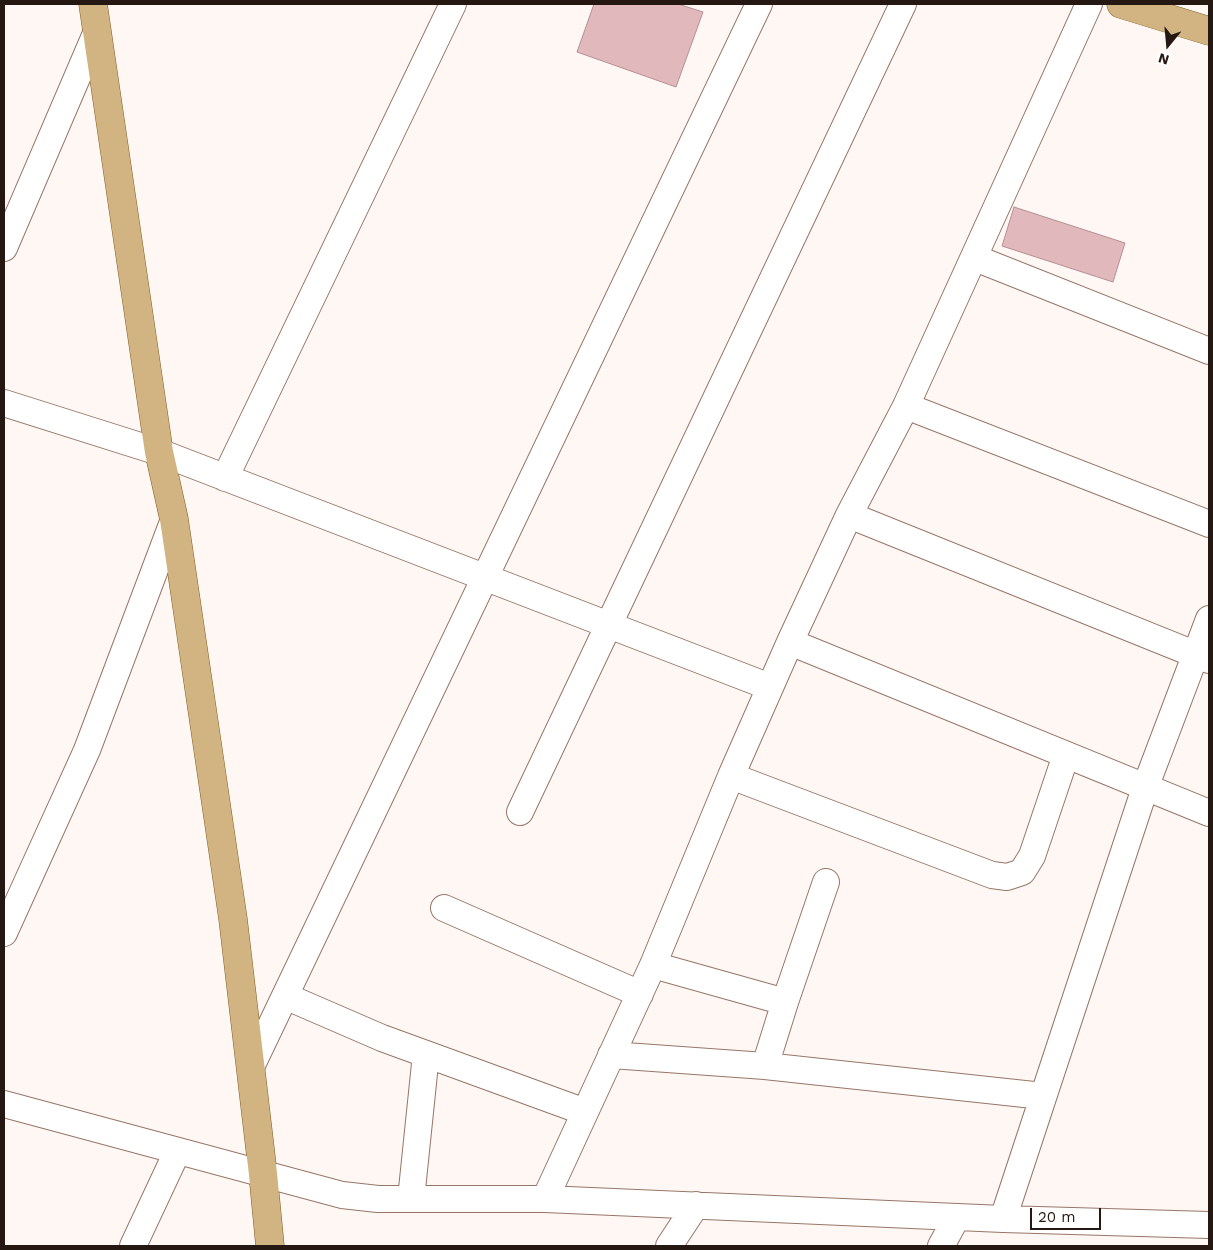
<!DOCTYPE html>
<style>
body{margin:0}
#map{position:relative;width:1213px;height:1250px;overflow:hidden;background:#fff7f4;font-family:"Work Sans",sans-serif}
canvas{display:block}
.frame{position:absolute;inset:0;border:5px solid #251813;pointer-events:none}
.north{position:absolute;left:1143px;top:20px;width:50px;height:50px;-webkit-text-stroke:4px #fff;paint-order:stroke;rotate:197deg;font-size:14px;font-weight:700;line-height:20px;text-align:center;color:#251813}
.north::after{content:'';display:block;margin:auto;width:18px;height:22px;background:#251813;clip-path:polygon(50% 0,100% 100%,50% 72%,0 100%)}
.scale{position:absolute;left:1030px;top:1208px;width:71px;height:22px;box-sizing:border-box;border:2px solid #251813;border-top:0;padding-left:6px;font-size:15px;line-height:18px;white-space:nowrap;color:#251813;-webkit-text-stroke:4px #fff;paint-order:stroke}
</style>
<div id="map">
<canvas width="1213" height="1250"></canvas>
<div class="frame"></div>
<div class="north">N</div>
<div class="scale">20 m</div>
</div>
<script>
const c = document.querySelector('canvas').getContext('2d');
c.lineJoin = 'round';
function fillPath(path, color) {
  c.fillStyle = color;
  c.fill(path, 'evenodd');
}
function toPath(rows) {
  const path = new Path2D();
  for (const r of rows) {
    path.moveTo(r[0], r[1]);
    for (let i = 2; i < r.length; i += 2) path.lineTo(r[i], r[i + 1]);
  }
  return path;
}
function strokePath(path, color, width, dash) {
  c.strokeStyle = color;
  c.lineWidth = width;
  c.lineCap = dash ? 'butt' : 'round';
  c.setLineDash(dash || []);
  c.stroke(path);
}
const building = toPath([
 [594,4,678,4,703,12,676,87,577,52,594,4],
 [1014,207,1125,243,1113,282,1002,246,1014,207]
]);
const minor = toPath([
 [4,248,97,31],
 [975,258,1209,351],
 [4,403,159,452,770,687],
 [906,406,1209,524],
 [225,478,453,4],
 [849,515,1209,660],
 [790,642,1209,813],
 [731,776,992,875,1007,877,1022,872,1032,856,1066,755],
 [520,812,903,4],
 [444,908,640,994],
 [4,933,87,750,174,519],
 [653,965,785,1002],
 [285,996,382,1038,585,1112],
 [611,1055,765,1066,1043,1096],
 [765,1066,785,1002,826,882],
 [251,1067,759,4],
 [4,1104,342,1195,378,1199,545,1199,1003,1219,1209,1225],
 [411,1199,426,1054],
 [545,1199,653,965,731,776,790,642,849,515,906,406,1089,4],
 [1003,1219,1145,788,1209,619],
 [133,1246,177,1152],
 [669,1246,696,1205],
 [941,1246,957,1217]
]);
const major = toPath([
 [93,4,159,452,174,519,233,919,263,1174,270,1246],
 [1121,4,1209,31]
]);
fillPath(building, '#e1b9bd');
strokePath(building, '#b58e92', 1);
strokePath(minor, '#977668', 28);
strokePath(major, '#815d24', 29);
strokePath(minor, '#fff', 26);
strokePath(major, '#d1b481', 28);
</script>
